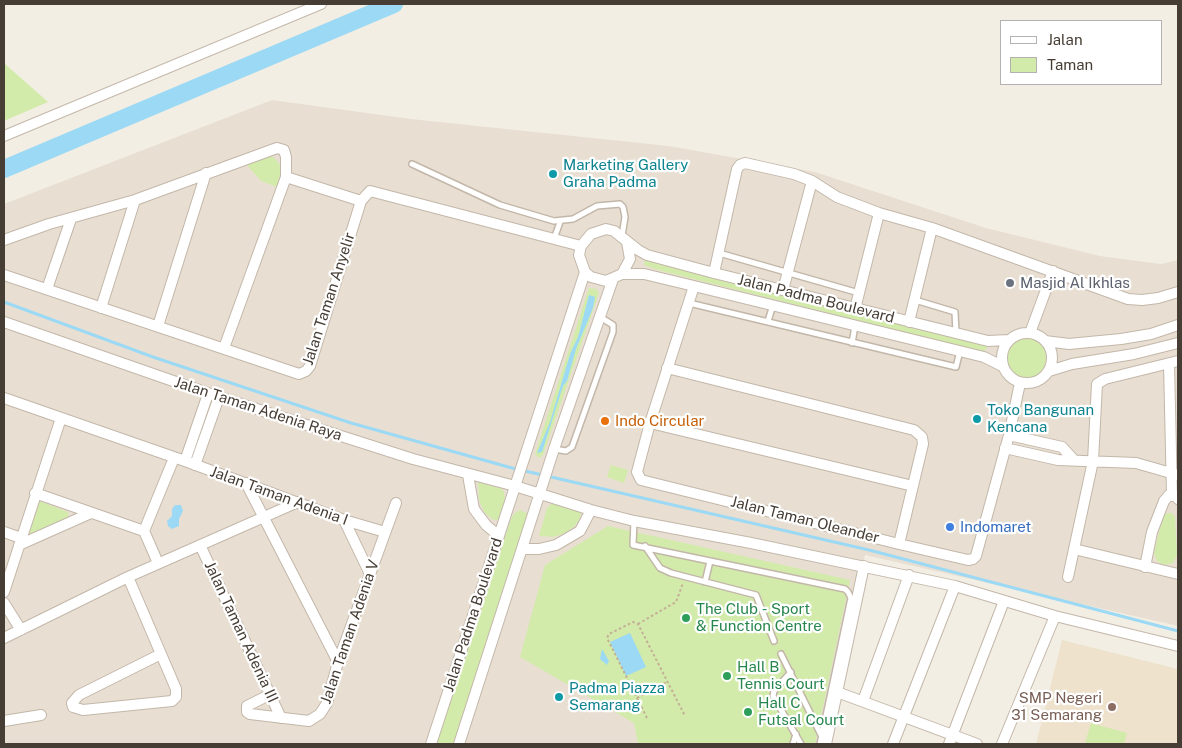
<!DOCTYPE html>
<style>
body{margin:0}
#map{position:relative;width:1182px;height:748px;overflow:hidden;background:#f3eee4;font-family:"Public Sans",sans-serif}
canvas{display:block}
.frame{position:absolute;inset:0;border:5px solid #463d34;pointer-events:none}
.legend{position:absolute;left:1000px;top:20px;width:162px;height:65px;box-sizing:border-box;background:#fff;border:1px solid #b5b1ae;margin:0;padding:6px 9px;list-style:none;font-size:15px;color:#463d34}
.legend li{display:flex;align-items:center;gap:10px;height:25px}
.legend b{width:25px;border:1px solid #b5b1ae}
</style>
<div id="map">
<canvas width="1182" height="748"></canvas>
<div class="frame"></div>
<ul class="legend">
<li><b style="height:6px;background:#fff"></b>Jalan</li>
<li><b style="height:14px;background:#d3ebaa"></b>Taman</li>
</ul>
</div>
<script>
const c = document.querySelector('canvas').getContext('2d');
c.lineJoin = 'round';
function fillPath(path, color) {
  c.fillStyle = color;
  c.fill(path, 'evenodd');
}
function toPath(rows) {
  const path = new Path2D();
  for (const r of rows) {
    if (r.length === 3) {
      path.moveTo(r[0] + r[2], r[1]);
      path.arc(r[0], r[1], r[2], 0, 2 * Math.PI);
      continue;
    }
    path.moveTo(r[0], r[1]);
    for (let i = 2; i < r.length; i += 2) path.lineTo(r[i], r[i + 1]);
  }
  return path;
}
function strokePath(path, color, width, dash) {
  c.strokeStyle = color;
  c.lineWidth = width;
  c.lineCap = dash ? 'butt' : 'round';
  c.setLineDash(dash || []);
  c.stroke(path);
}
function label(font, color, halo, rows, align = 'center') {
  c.font = font + ' "Public Sans",sans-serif';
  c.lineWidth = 4.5;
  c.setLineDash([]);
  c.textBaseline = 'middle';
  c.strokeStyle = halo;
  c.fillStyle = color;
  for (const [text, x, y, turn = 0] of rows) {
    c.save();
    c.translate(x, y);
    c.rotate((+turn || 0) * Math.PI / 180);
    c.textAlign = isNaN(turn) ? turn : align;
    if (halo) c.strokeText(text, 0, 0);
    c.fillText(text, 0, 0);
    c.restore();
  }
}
const residential = toPath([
 [272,100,411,119,669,146,815,172,986,228,1100,256,1161,264,1178,260,1178,626,865,555,826,744,4,744,4,204]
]);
const education = toPath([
 [1062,640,1178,669,1178,744,1036,744]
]);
const green = toPath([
 [4,63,48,102,4,121],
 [270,154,279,163,281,171,277,187,261,181,246,164],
 [647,259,986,345,987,348,983,352,658,270,644,265,644,261],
 [589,288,596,289,599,293,543,455,539,458,535,454,537,448],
 [1026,358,20],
 [611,465,628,470,624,483,607,477],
 [478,482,502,489,504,492,505,502,500,521,492,519,484,512,479,500],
 [39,501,68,512,69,517,31,537,26,534,35,504],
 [555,501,583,509,579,520,574,527,563,534,553,537,539,536,547,508],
 [520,510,528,514,528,524,454,744,436,744,511,519,514,514],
 [1167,513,1172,513,1175,517,1177,555,1173,563,1164,565,1157,561,1154,553,1163,516],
 [608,526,850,580,815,744,638,744,634,723,520,657,545,565],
 [1091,723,1127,733,1124,744,1085,743]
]);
const water = toPath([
 [589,295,595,297,593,308,576,349,567,381,563,386,542,452,537,453,550,422,570,354,578,337],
 [175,505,181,505,183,511,179,519,179,526,172,529,168,526,167,521,172,516,172,509],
 [630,633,646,667,626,676,610,642],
 [602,649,609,661,607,665,600,659]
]);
const stream = toPath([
 [4,302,153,357,351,423,512,468,869,550,1178,631]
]);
const river = toPath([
 [4,169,394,4]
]);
const path = toPath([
 [638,624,676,602,683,583],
 [637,698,667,682],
 [647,718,607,638,609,634,633,622,638,624,685,716]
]);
const service = toPath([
 [412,164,500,205,554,221,573,219,597,206,620,204,623,207,625,217,622,236],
 [554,239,560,222],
 [719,253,859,293],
 [915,300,955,312,956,333],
 [689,303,956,367,960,351],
 [768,321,773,305],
 [852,343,855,326],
 [554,449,566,451,572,447,613,332,613,325,600,317],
 [634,521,633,545,845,589,848,592,851,598,820,744],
 [645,546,660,568,671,573,756,595,774,641],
 [705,582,710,561],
 [781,654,822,737],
 [791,672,774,691,773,696,801,744],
 [793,744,796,734]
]);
const minor = toPath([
 [4,136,321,4],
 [4,240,49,224,135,200,277,148,284,150,286,157,286,177,361,201],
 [627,242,630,259,622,274,606,281,591,277,585,272,579,255,581,246,591,234,606,229,614,231,638,250,647,255,714,273,988,341,1009,340],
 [714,273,737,169,740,165,745,163,794,174,812,181,837,197,879,213,932,228,1128,299,1142,300,1158,298,1178,292],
 [622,274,644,274,694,286,984,357,1002,366],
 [4,275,299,374,306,371,310,366,361,201,370,191,581,246],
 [694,286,650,423,637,472,641,480,899,544,968,560,973,559,976,556,1009,435,1020,383],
 [47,289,71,219],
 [783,290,812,181],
 [101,308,135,200],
 [855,309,879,213],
 [4,322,219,397,413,459,515,486,591,510,634,521,751,543,955,586,1055,616,1178,646],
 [909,322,932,228],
 [158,326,206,173],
 [1027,358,25],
 [1030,333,1053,271],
 [1045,341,1069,344,1121,339,1151,334,1178,325],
 [224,348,286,177],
 [1169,364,1172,496],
 [667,368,914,430,922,437,923,444,899,544],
 [1049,371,1072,364,1134,354,1178,343],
 [4,398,185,461,344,520,385,532],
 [650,423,913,486],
 [1009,435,1062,447,1073,459],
 [1005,448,1058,460,1136,463,1178,475],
 [185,461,208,394],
 [195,465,219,397],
 [468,475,474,509,486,525,499,536],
 [246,483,338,662],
 [35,493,144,531],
 [344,520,370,574],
 [4,532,21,538],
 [19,545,91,513],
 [200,545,281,718],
 [522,549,539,549,556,545,580,531,591,510],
 [1074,549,1178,574],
 [158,563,144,531,174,458],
 [1145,567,1152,532,1164,501,1169,495,1176,496,1178,499],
 [128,577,176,689,176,697,172,701,83,710,73,707,72,703,79,695,161,654],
 [1068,577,1093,461,1097,384,1105,379,1178,361],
 [4,592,61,418],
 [4,603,21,630],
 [4,638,128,577,298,502],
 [837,692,977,744],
 [271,694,247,706,247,712,250,714,309,721,320,714,327,703,338,662,396,503],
 [863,701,909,575],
 [4,721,41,715],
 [431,744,585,272],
 [459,744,554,449,613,279],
 [826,744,864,566],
 [893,744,955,586],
 [949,744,1004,601],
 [1002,744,1055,616]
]);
const markers = [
 [553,174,5,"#0f9aa8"],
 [1010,283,5,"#6b7280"],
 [977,419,5,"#0f9aa8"],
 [605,421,5,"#e8710a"],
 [950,527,5,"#3f7fe0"],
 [686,618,5,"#2e9e5b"],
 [727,676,5,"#2e9e5b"],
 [559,697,5,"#0f9aa8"],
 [1112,707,5,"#8d6e63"],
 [748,712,5,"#2e9e5b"]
];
const cultureNames = [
 ["Marketing Gallery",563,165],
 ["Graha Padma",563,182],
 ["Toko Bangunan",987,410],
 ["Kencana",987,427],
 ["Padma Piazza",569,688],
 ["Semarang",569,705]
];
const worshipNames = [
 ["Masjid Al Ikhlas",1020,283]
];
const streetNames = [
 ["Jalan Taman Anyelir",329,299,-72],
 ["Jalan Padma Boulevard",816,299,14],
 ["Jalan Taman Adenia Raya",258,409,18],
 ["Jalan Taman Adenia I",279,496,20],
 ["Jalan Taman Oleander",805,520,14],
 ["Jalan Padma Boulevard",473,615,-72],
 ["Jalan Taman Adenia III",241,632,65],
 ["Jalan Taman Adenia V",350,632,-71]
];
const foodNames = [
 ["Indo Circular",615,421]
];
const shopNames = [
 ["Indomaret",960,527]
];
const leisureNames = [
 ["The Club - Sport",696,609],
 ["& Function Centre",696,626],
 ["Hall B",737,667],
 ["Tennis Court",737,684],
 ["Hall C",758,703],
 ["Futsal Court",758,720]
];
const educationNames = [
 ["SMP Negeri",1102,698],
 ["31 Semarang",1102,715]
];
fillPath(residential, '#e8dfd2');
fillPath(education, '#eee2cd');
fillPath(green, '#d3ebaa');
fillPath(water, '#9bd9f5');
strokePath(stream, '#9bd9f5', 3);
strokePath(river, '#9bd9f5', 18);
strokePath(service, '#c3b7a9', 8);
strokePath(minor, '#c3b7a9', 12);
strokePath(path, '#c2af96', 2, [2.5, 2.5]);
strokePath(service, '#fff', 5);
strokePath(minor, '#fff', 10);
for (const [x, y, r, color] of markers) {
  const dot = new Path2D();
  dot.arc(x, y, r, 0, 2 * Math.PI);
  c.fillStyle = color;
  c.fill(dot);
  strokePath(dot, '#fff', 2);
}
label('15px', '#0d838f', '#fff', cultureNames, 'left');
label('15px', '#5b616d', '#fff', worshipNames, 'left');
label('15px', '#463d34', '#fff', streetNames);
label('15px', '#c56008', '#fff', foodNames, 'left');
label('15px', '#366cbe', '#fff', shopNames, 'left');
label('15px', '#27864d', '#fff', leisureNames, 'left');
label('15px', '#785e54', '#fff', educationNames, 'right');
</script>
